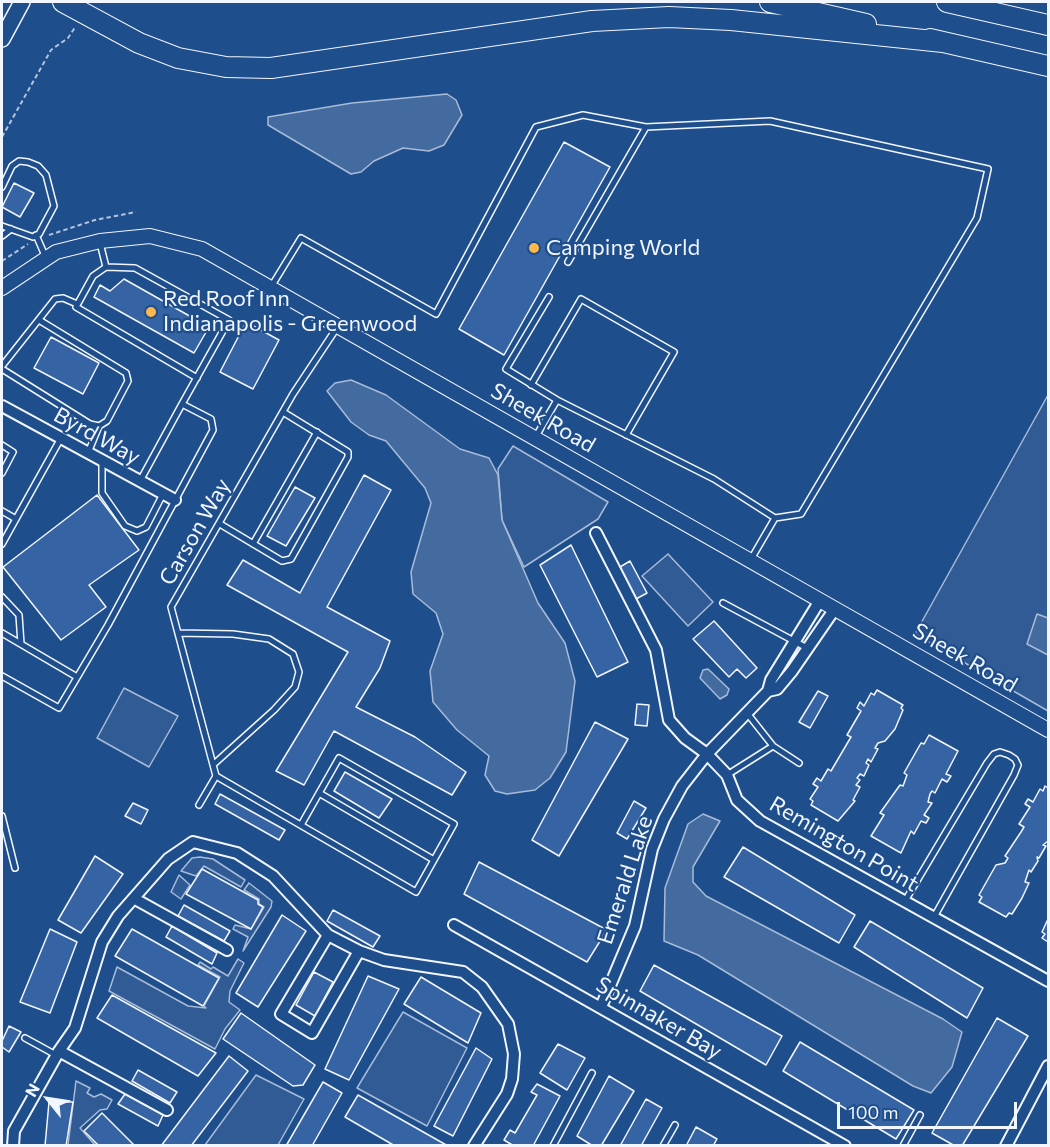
<!DOCTYPE html>
<style>
body{margin:0}
#map{position:relative;width:1050px;height:1147px;overflow:hidden;background:#1f4e8c;font-family:Commissioner,sans-serif}
canvas{display:block}
.frame{position:absolute;inset:0;border:3px solid #f2f6ff;pointer-events:none}
.north{position:absolute;left:18px;top:1069px;width:60px;height:60px;-webkit-text-stroke:4px #1f4e8c;paint-order:stroke;rotate:300deg;font-size:16px;font-weight:700;line-height:24px;text-align:center;color:#f2f6ff}
.north::after{content:'';display:block;margin:auto;width:21px;height:27px;background:#f2f6ff;clip-path:polygon(50% 0,100% 100%,50% 72%,0 100%)}
.scale{position:absolute;left:837px;top:1102px;width:180px;height:27px;box-sizing:border-box;border:3px solid #f2f6ff;border-top:0;padding-left:8px;font-size:18px;line-height:21px;white-space:nowrap;color:#f2f6ff;-webkit-text-stroke:4px #1f4e8c;paint-order:stroke}
</style>
<div id="map">
<canvas width="1050" height="1147"></canvas>
<div class="frame"></div>
<div class="north">N</div>
<div class="scale">100 m</div>
</div>
<script>
const c = document.querySelector('canvas').getContext('2d');
c.lineJoin = 'round';
function fillPath(path, color) {
  c.fillStyle = color;
  c.fill(path, 'evenodd');
}
function toPath(rows) {
  const path = new Path2D();
  for (const r of rows) {
    path.moveTo(r[0], r[1]);
    for (let i = 2; i < r.length; i += 2) path.lineTo(r[i], r[i + 1]);
  }
  return path;
}
function strokePath(path, color, width, dash) {
  c.strokeStyle = color;
  c.lineWidth = width;
  c.lineCap = dash ? 'butt' : 'round';
  c.setLineDash(dash || []);
  c.stroke(path);
}
function label(font, color, halo, rows, align = 'center') {
  c.font = font + ' Commissioner,sans-serif';
  c.lineWidth = 4.5;
  c.setLineDash([]);
  c.textBaseline = 'middle';
  c.strokeStyle = halo;
  c.fillStyle = color;
  for (const [text, x, y, turn = 0] of rows) {
    c.save();
    c.translate(x, y);
    c.rotate((+turn || 0) * Math.PI / 180);
    c.textAlign = isNaN(turn) ? turn : align;
    if (halo) c.strokeText(text, 0, 0);
    c.fillText(text, 0, 0);
    c.restore();
  }
}
const built = toPath([
 [1048,395,1048,711,915,634,1048,395],
 [513,446,608,502,598,519,524,567,502,520,498,469,513,446],
 [668,554,713,602,688,626,642,576,668,554],
 [124,688,178,716,149,767,97,738,124,688],
 [200,857,213,859,245,880,241,887,204,866,196,876,181,871,192,858,200,857],
 [179,875,190,885,181,899,171,892,179,875],
 [249,883,272,901,271,907,243,951,248,937,233,929,235,925,251,929,264,907,259,904,259,899,244,890,249,883],
 [238,959,244,963,230,991,229,1002,240,1010,225,1029,215,1049,109,991,117,967,188,1006,206,1008,204,1006,220,977,198,965,200,962,211,969,213,967,228,976,238,959],
 [403,1012,467,1048,427,1126,357,1088,403,1012],
 [256,1075,304,1099,278,1145,205,1145,256,1075],
 [76,1081,90,1088,87,1093,94,1097,101,1094,112,1100,107,1109,100,1110,80,1128,95,1145,68,1145,76,1081]
]);
const water = toPath([
 [447,94,456,100,462,115,444,145,429,151,403,148,374,161,361,172,351,174,268,125,268,117,352,103,447,94],
 [351,380,386,395,460,449,489,458,498,475,502,520,538,603,565,643,575,681,566,752,550,778,535,790,507,794,495,791,485,775,489,756,457,730,433,702,430,671,443,634,436,613,413,594,411,572,431,503,425,488,386,441,369,435,351,422,327,391,335,383,351,380],
 [1037,614,1048,618,1048,655,1027,644,1037,614],
 [708,669,729,689,727,695,720,699,700,678,703,670,708,669],
 [703,814,720,821,693,867,693,882,706,896,943,1019,962,1032,952,1067,931,1093,913,1086,698,955,664,941,665,888,688,824,703,814]
]);
const building = toPath([
 [564,142,610,167,504,355,459,329,564,142],
 [14,183,34,193,20,217,2,207,14,183],
 [124,279,209,327,194,353,94,297,100,285,110,291,124,279],
 [246,322,279,340,253,389,220,372,246,322],
 [51,337,99,363,83,394,34,368,51,337],
 [364,475,391,490,327,607,390,641,380,668,356,707,415,737,466,772,452,795,334,731,304,785,276,771,348,652,227,585,243,560,300,593,364,475],
 [295,487,315,498,286,546,267,536,295,487],
 [97,495,139,550,89,585,106,607,61,640,3,567,97,495],
 [571,545,628,662,597,677,540,565,571,545],
 [630,561,647,593,636,599,620,567,630,561],
 [714,621,757,668,746,678,737,669,729,677,693,639,714,621],
 [877,690,903,705,901,708,903,710,895,729,885,741,878,743,875,748,878,749,871,762,868,759,866,763,869,765,864,776,860,774,857,778,860,780,856,785,860,787,853,800,855,801,838,821,811,805,813,801,810,799,818,787,813,784,817,778,821,781,828,769,831,771,851,737,847,735,861,711,857,708,860,702,864,706,871,693,874,695,877,690],
 [818,691,828,696,810,728,799,722,818,691],
 [637,704,649,705,647,726,635,725,637,704],
 [595,722,628,739,559,856,532,840,595,722],
 [929,735,958,751,946,774,951,776,947,782,942,779,935,793,932,791,930,794,928,802,932,803,924,815,929,818,926,823,921,821,914,834,911,831,901,853,871,836,884,815,880,813,900,785,903,786,907,775,904,773,921,743,924,744,929,735],
 [345,772,392,799,379,818,334,791,345,772],
 [1045,786,1048,788,1048,841,1043,845,1046,846,1039,858,1037,857,1038,861,1031,872,1029,870,1025,882,1029,883,1022,898,1012,914,1009,913,1006,917,979,902,982,897,979,895,996,865,1005,863,1008,858,1005,856,1021,832,1024,827,1019,824,1030,807,1025,804,1028,799,1033,802,1040,789,1043,791,1045,786],
 [220,794,285,830,279,840,215,804,220,794],
 [634,801,646,808,627,839,617,833,634,801],
 [133,803,148,810,141,824,125,816,133,803],
 [743,847,855,915,839,943,724,877,743,847],
 [95,856,123,874,81,933,58,920,95,856],
 [479,862,607,930,587,962,464,894,479,862],
 [202,869,258,900,258,904,263,907,251,929,186,894,202,869],
 [184,905,230,931,224,941,178,916,184,905],
 [333,910,380,936,373,947,327,921,333,910],
 [282,915,306,931,258,1007,236,993,282,915],
 [1048,919,1048,942,1042,938,1045,934,1042,932,1048,919],
 [870,921,983,988,967,1018,854,947,870,921],
 [172,926,217,953,212,964,166,937,172,926],
 [50,929,77,942,50,1013,20,1002,50,929],
 [132,929,219,978,203,1006,115,956,132,929],
 [654,965,782,1036,766,1065,640,991,654,965],
 [314,972,333,982,315,1016,296,1005,314,972],
 [368,976,399,989,349,1080,325,1069,368,976],
 [421,977,481,1013,468,1043,404,1004,421,977],
 [112,995,216,1053,198,1076,97,1018,112,995],
 [241,1013,315,1065,303,1085,293,1086,223,1039,241,1013],
 [997,1018,1028,1036,962,1146,955,1146,932,1133,997,1018],
 [9,1026,21,1032,9,1052,2,1047,2,1041,9,1026],
 [800,1042,914,1110,896,1139,783,1071,800,1042],
 [558,1044,585,1058,567,1090,540,1073,558,1044],
 [476,1048,492,1059,453,1136,434,1126,476,1048],
 [229,1056,248,1071,191,1146,161,1146,229,1056],
 [138,1070,177,1092,170,1103,132,1081,138,1070],
 [609,1076,634,1091,601,1146,593,1146,577,1136,609,1076],
 [323,1082,342,1093,312,1146,286,1146,323,1082],
 [537,1084,560,1096,533,1146,514,1146,504,1140,510,1130,515,1133,537,1095,531,1092,537,1084],
 [125,1094,163,1115,158,1126,118,1104,125,1094],
 [358,1095,448,1146,395,1146,345,1117,358,1095],
 [646,1099,662,1108,641,1146,620,1146,646,1099],
 [49,1102,73,1102,66,1146,45,1146,49,1102],
 [102,1113,135,1146,99,1146,84,1131,102,1113],
 [696,1127,717,1139,713,1146,686,1146,696,1127]
]);
const path = toPath([
 [2,137,51,50,68,38,76,26],
 [49,235,95,220,136,212],
 [2,261,28,244]
]);
const service = toPath([
 [646,127,770,121,988,169,977,218,801,514,775,518,750,561],
 [2,187,12,166,19,161,28,162,38,166,46,175,54,206,39,234,33,237,2,226],
 [36,235,46,258],
 [2,236,11,229],
 [100,243,106,267,135,268,229,320,182,404],
 [106,267,93,276,76,307,197,378],
 [271,287,301,238,436,314,536,127,583,115,646,127,568,262],
 [2,366,55,299,63,298,77,304],
 [2,369,90,424,99,426,107,421,128,381,126,373,39,320],
 [531,385,581,299,674,352,626,435],
 [557,400,714,479,775,518],
 [535,438,557,400,506,369,549,297],
 [2,445,13,452,2,473],
 [88,453,99,426],
 [102,461,102,493,125,526,137,531,146,527,163,494],
 [2,511,16,519],
 [220,524,282,561,291,559,348,457,348,452,283,412],
 [2,544,61,438],
 [253,544,317,432],
 [2,597,19,615,21,644],
 [723,603,807,648],
 [2,633,77,677],
 [178,633,233,634,269,639,293,654,299,672,295,687,274,710,214,764],
 [2,676,59,708,108,625,213,430,211,419,182,404,140,481],
 [747,713,773,746,799,763],
 [727,775,773,746],
 [319,793,434,860],
 [199,805,216,776],
 [2,816,15,868],
 [301,825,339,758,454,824,416,892,216,776,171,607,293,394,338,326],
 [905,901,987,763,994,754,1000,752,1009,755,1015,759,1018,765,1014,775,934,917],
 [25,1038,56,1055],
 [553,1146,592,1073],
 [663,1146,675,1125],
 [903,1146,920,1115]
]);
const minor = toPath([
 [2,406,175,500],
 [596,533,656,650,669,720,685,738,707,754,727,775,737,800,760,821,1048,981],
 [768,691,777,689,792,671,834,610],
 [135,899,227,950],
 [454,925,845,1146],
 [328,935,281,1014,312,1033,359,951],
 [601,1007,635,926,652,849,664,819,682,786,707,754,768,691,771,680,819,602],
 [59,1051,167,1110],
 [13,1146,14,1131,59,1051,75,1028,102,942,118,916,168,859,193,842,237,853,273,876,328,935,359,951,384,960,463,972,482,987,508,1024,514,1054,512,1079,507,1094,474,1146],
 [1006,1146,1048,1066]
]);
const tertiary = toPath([
 [2,288,56,252,100,241,150,236,202,249,1048,730]
]);
const secondary = toPath([
 [2,39,22,2]
]);
const motorway = toPath([
 [63,2,139,43,178,58,226,67,271,68,592,21,669,17,731,20,943,42],
 [770,2,866,24],
 [947,2,1048,25],
 [930,39,1048,66]
]);
const markers = [
 [534,248,6,"#ffb74d"],
 [151,312,6,"#ffb74d"]
];
const poiNames = [
 ["Camping World",546,248],
 ["Red Roof Inn",163,299],
 ["Indianapolis - Greenwood",163,324]
];
const streetNames = [
 ["Sheek Road",543,418,30],
 ["Byrd Way",97,436,29],
 ["Carson Way",195,532,-60],
 ["Sheek Road",965,658,30],
 ["Remington Point",844,844,30],
 ["Emerald Lake",625,880,-72],
 ["Spinnaker Bay",659,1018,30]
];
fillPath(built, '#305b95');
strokePath(built, '#a8bbd7', 1.5);
fillPath(water, '#446ba0');
strokePath(water, '#a8bbd7', 1.5);
fillPath(building, '#3563a3');
strokePath(building, '#f2f6ff', 1.5);
strokePath(service, '#f2f6ff', 8);
strokePath(minor, '#f2f6ff', 14);
strokePath(tertiary, '#f2f6ff', 16);
strokePath(secondary, '#f2f6ff', 18);
strokePath(motorway, '#f2f6ff', 22);
strokePath(path, '#b3c4dc', 2, [4.5, 3]);
strokePath(service, '#1f4e8c', 5);
strokePath(minor, '#1f4e8c', 10);
strokePath(tertiary, '#1f4e8c', 14);
strokePath(secondary, '#1f4e8c', 15);
strokePath(motorway, '#1f4e8c', 20);
for (const [x, y, r, color] of markers) {
  const dot = new Path2D();
  dot.arc(x, y, r, 0, 2 * Math.PI);
  c.fillStyle = color;
  c.fill(dot);
  strokePath(dot, '#1f4e8c', 2);
}
label('22px', '#f2f6ff', '#1f4e8c', poiNames, 'left');
label('22px', '#f2f6ff', '#1f4e8c', streetNames);
</script>
